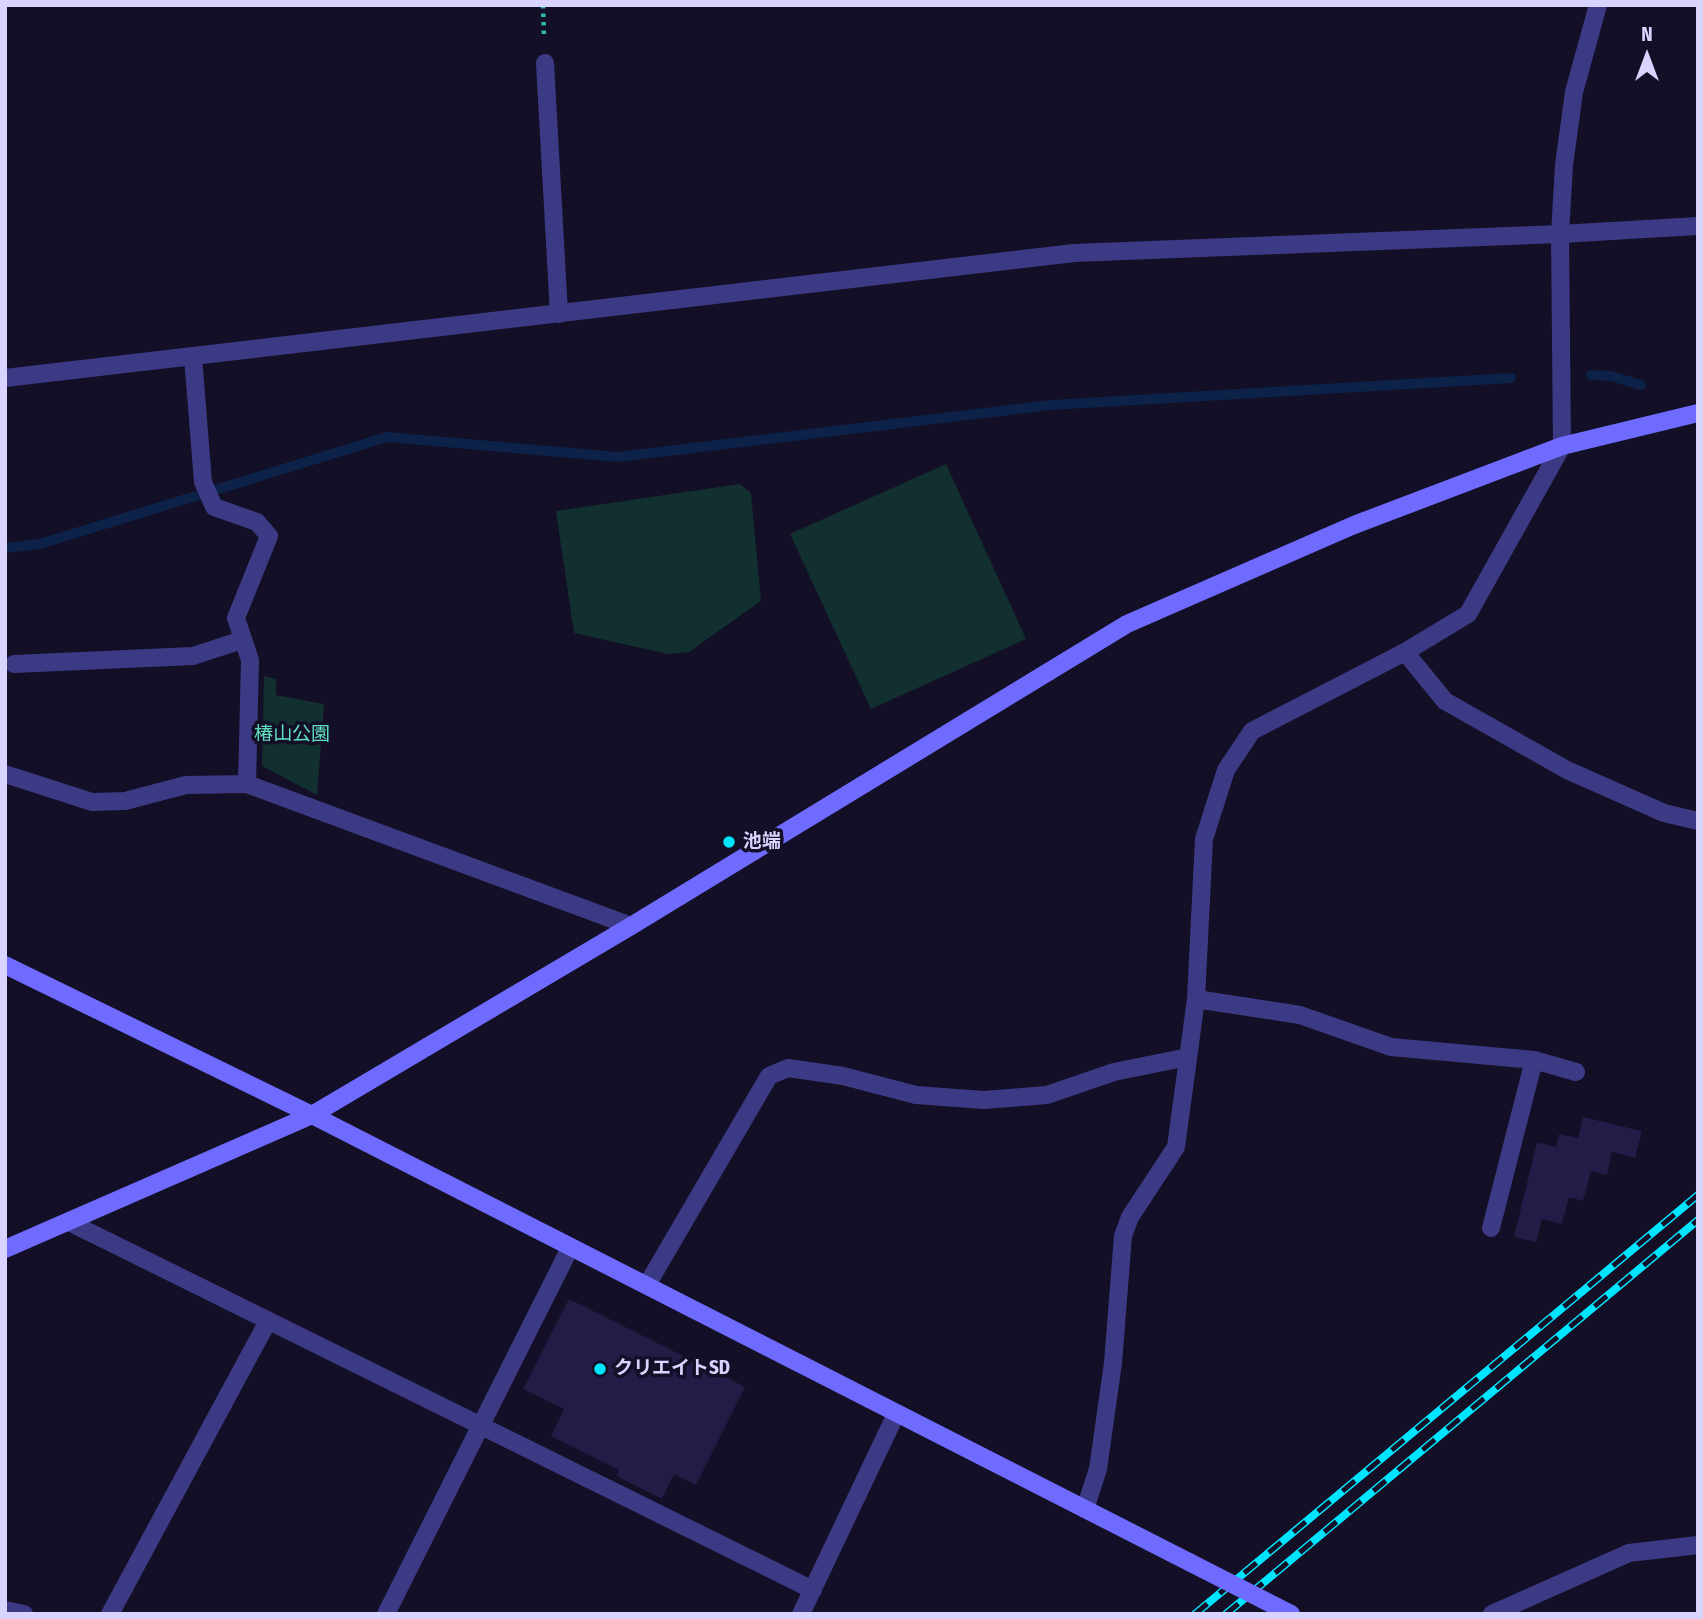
<!DOCTYPE html>
<meta charset="utf-8">
<style>
body{margin:0}
#map{position:relative;width:1703px;height:1619px;overflow:hidden;background:#130f26;font-family:"Fira Sans Condensed",sans-serif}
canvas{display:block}
.frame{position:absolute;inset:0;border:7px solid #d9d4ff;pointer-events:none}
.north{position:absolute;left:1612px;top:21px;width:70px;height:70px;-webkit-text-stroke:5px #130f26;paint-order:stroke;rotate:0deg;font-size:19px;font-weight:700;line-height:28px;text-align:center;color:#d9d4ff}
.north::after{content:'';display:block;margin:auto;width:24px;height:32px;background:#d9d4ff;clip-path:polygon(50% 0,100% 100%,50% 72%,0 100%)}
</style>
<div id="map">
<canvas width="1703" height="1619"></canvas>
<div class="frame"></div>
<div class="north">N</div>
</div>
<script>
const c = document.querySelector('canvas').getContext('2d');
c.lineJoin = 'round';
function fillPath(path, color) {
  c.fillStyle = color;
  c.fill(path, 'evenodd');
}
function toPath(rows) {
  const path = new Path2D();
  for (const r of rows) {
    path.moveTo(r[0], r[1]);
    for (let i = 2; i < r.length; i += 2) path.lineTo(r[i], r[i + 1]);
  }
  return path;
}
function strokePath(path, color, width, dash) {
  c.strokeStyle = color;
  c.lineWidth = width;
  c.lineCap = dash ? 'butt' : 'round';
  c.setLineDash(dash || []);
  c.stroke(path);
}
function label(font, color, halo, rows, align = 'center') {
  c.font = font + ' "Fira Sans Condensed","Noto Sans JP",sans-serif';
  c.lineWidth = 7;
  c.setLineDash([]);
  c.textBaseline = 'middle';
  c.strokeStyle = halo;
  c.fillStyle = color;
  for (const [text, x, y, turn = 0] of rows) {
    c.save();
    c.translate(x, y);
    c.rotate((+turn || 0) * Math.PI / 180);
    c.textAlign = isNaN(turn) ? turn : align;
    if (halo) c.strokeText(text, 0, 0);
    c.fillText(text, 0, 0);
    c.restore();
  }
}
const green = toPath([
 [946,464,1026,639,871,709,790,534],
 [740,484,751,493,761,601,689,652,668,654,574,633,556,511],
 [264,676,276,679,276,695,324,704,317,795,262,766]
]);
const stream = toPath([
 [1591,375,1611,376,1641,385],
 [5,548,40,544,387,437,618,457,1051,405,1511,378]
]);
const building = toPath([
 [1583,1117,1642,1131,1635,1158,1612,1152,1607,1175,1591,1171,1583,1201,1569,1197,1562,1224,1542,1219,1536,1242,1514,1237,1537,1142,1556,1147,1559,1134,1578,1138],
 [569,1299,745,1387,696,1485,674,1474,662,1499,616,1476,619,1470,551,1436,564,1409,523,1389]
]);
const path = toPath([
 [543,5,544,38]
]);
const street = toPath([
 [545,63,559,314],
 [193,357,203,482,214,507,257,522,269,536,236,618,250,660,247,784],
 [5,378,1074,253,1560,234,1698,226],
 [1405,652,1445,701,1567,770,1664,813,1698,821],
 [14,664,193,656,242,640],
 [5,774,92,802,125,801,186,785,247,784,631,926],
 [1196,999,1300,1015,1391,1047,1534,1060,1576,1072],
 [71,1223,813,1590],
 [1491,1228,1534,1060],
 [647,1285,769,1076,788,1068,843,1076,916,1095,984,1100,1047,1095,1114,1072,1188,1057],
 [1085,1509,1098,1469,1113,1363,1123,1236,1130,1217,1176,1147,1196,999,1204,839,1226,770,1252,731,1405,652,1468,614,1562,446,1560,234,1564,165,1574,92,1598,5],
 [5,1610,24,1614],
 [110,1614,268,1321],
 [386,1614,570,1248],
 [801,1614,896,1414],
 [1492,1614,1629,1553,1698,1545]
]);
const secondary = toPath([
 [5,965,312,1115,1189,1562],
 [5,1249,312,1115,631,926,1127,624,1354,525,1562,446,1698,413]
]);
const rail = toPath([
 [1195,1614,1698,1195],
 [1226,1614,1698,1220]
]);
const secondaryBridge = toPath([
 [1189,1562,1291,1614]
]);
const markers = [
 [729,842,7,"#00e5ff"],
 [600,1369,7,"#00e5ff"]
];
const parkNames = [
 ["椿山公園",292,735]
];
const poiNames = [
 ["池端",743,842],
 ["クリエイトSD",614,1369]
];
fillPath(green, '#12302f');
strokePath(stream, '#0c2248', 10);
fillPath(building, '#241b47');
strokePath(path, '#2fb8b0', 4.5, [3.5, 5]);
strokePath(street, '#3d3a85', 18);
strokePath(secondary, '#6f6bff', 18);
strokePath(rail, '#00e5ff', 8);
strokePath(rail, '#130f26', 5, [16]);
strokePath(secondaryBridge, '#6f6bff', 18);
for (const [x, y, r, color] of markers) {
  const dot = new Path2D();
  dot.arc(x, y, r, 0, 2 * Math.PI);
  c.fillStyle = color;
  c.fill(dot);
  strokePath(dot, '#130f26', 2.5);
}
label('19px', '#5fe0c0', '#130f26', parkNames);
label('bold 19px', '#d9d4ff', '#130f26', poiNames, 'left');
</script>
